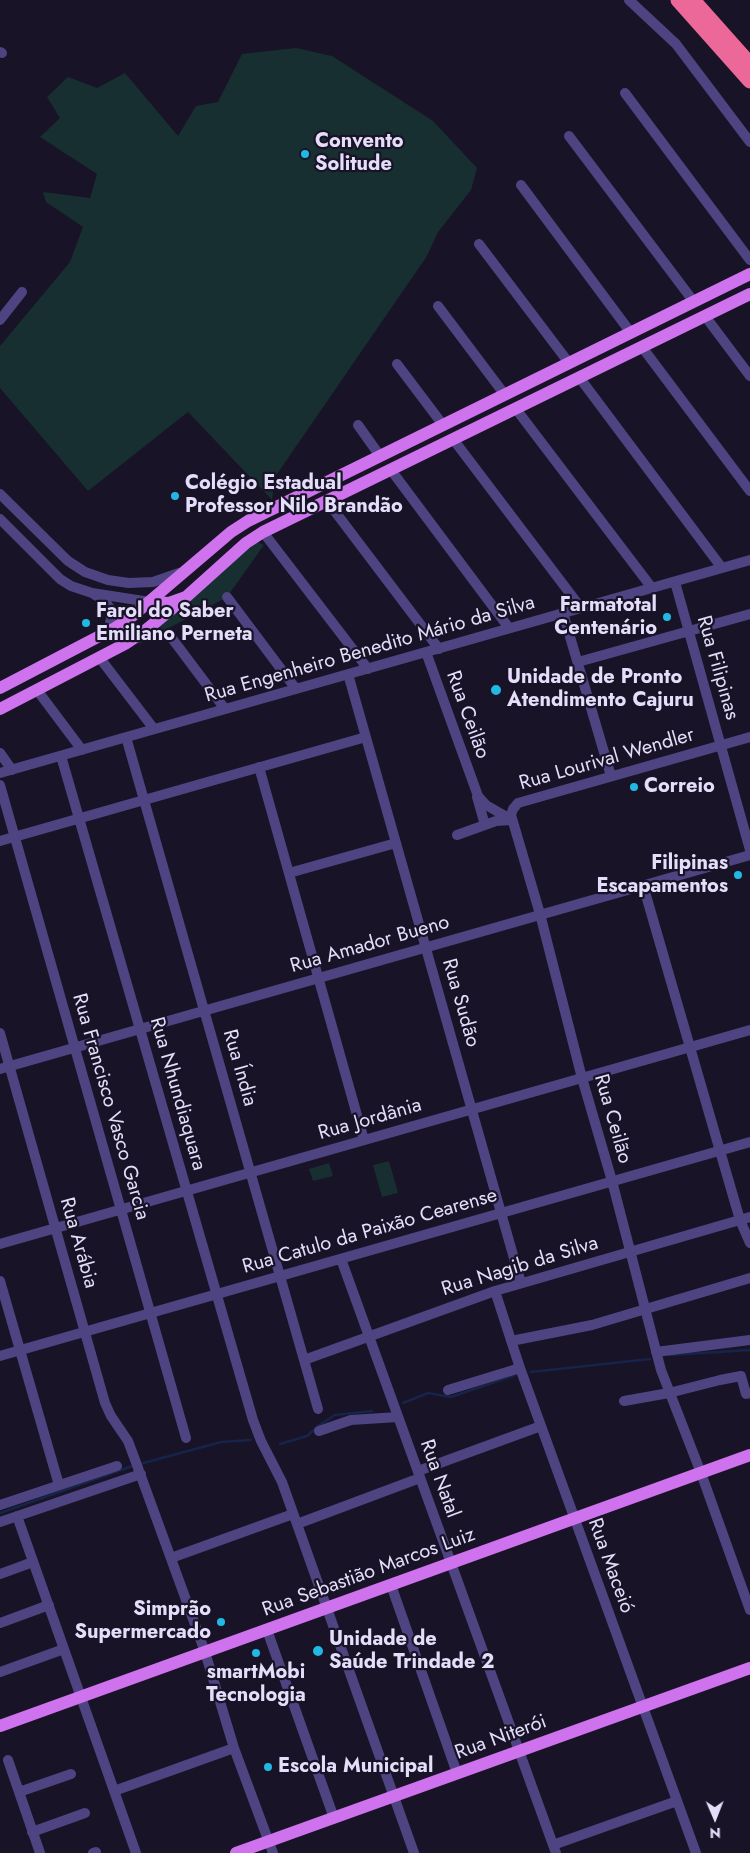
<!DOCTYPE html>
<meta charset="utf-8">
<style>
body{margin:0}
#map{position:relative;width:750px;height:1853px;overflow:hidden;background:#191327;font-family:Jost,sans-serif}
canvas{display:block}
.north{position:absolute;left:690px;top:1793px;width:50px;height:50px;-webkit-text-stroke:4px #191327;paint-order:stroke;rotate:179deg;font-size:14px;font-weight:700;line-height:20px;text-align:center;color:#e5defb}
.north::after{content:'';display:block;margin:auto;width:18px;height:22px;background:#e5defb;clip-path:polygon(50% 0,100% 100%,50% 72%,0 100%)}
</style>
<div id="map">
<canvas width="750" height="1853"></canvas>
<div class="north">N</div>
</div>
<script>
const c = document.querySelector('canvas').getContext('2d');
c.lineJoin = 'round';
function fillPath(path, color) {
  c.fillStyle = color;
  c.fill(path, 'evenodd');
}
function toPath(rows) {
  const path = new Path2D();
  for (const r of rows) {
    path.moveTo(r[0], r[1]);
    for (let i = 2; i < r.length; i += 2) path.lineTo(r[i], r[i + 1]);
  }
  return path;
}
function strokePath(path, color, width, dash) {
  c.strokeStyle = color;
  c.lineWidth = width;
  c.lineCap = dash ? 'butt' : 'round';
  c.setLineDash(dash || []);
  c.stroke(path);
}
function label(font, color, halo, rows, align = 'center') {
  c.font = font + ' Jost,sans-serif';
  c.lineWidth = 4.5;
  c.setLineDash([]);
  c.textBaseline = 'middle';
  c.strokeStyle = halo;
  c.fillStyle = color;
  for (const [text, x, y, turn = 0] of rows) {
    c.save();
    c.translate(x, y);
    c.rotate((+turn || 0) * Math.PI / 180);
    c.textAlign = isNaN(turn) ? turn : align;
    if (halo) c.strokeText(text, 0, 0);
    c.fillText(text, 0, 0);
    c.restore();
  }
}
const green = toPath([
 [296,48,332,56,433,121,477,168,471,190,438,232,427,256,275,477,272,500,188,412,88,491,0,388,0,346,70,262,83,227,46,202,43,192,90,198,97,174,40,137,60,118,47,97,68,77,97,88,125,73,178,136,196,106,218,102,242,54],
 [257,542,264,545,227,597,139,644,137,642],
 [389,1161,398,1193,382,1197,373,1165],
 [329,1163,333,1176,313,1181,309,1169]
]);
const stream = toPath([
 [669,1355,750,1350],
 [531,1372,650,1359],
 [403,1403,428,1393,451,1397,515,1375],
 [280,1444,307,1436,318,1426,335,1415,372,1411],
 [140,1464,221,1442,251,1440],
 [0,1513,135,1465]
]);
const minor = toPath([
 [629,0,676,44,750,142],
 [0,52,2,53],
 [625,93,750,260],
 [569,136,694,302],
 [521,185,631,333],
 [479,244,569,363],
 [438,306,505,395],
 [705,316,750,376],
 [0,320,22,292],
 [642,347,750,491],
 [397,364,443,425],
 [579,377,722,568],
 [516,409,652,588],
 [358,425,380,456],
 [453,439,581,608],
 [391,470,509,628],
 [0,494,68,561,85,572,108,580,129,583,153,582,179,573],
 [327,501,439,649],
 [0,519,60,579,71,586,92,593,150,602],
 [263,532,368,669],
 [675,582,750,850],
 [95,595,103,599,110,608,111,619,108,631],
 [227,597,296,689],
 [563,613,611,776],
 [171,637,225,709],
 [426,652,478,796,486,805,512,820],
 [99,657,154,729],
 [578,662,750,614],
 [348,674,521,1283],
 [37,690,82,750],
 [126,737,318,1409],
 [750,737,518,803,513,809,511,815,540,914,582,1078,612,1181,661,1370,701,1473,750,1610],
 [0,753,12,770],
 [61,756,253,1420,261,1441,282,1482,414,1853],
 [259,767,364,1140],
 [0,773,750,560],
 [0,785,186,1438],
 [477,797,485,825],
 [457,835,496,821,511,820],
 [0,841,366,737],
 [289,873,396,843],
 [643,885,740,1220,750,1243],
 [0,1033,105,1403,111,1416,128,1441,134,1457,205,1652,234,1748,273,1853],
 [0,1069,750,855],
 [0,1244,750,1030],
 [341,1259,556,1853],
 [0,1281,59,1485],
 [495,1291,520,1368,696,1853],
 [511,1341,592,1325,750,1278],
 [656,1352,750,1340],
 [0,1356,750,1142],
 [304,1360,495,1291,750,1217],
 [448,1390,520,1368],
 [624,1401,669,1393,720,1380,741,1376,746,1394,750,1393],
 [319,1431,351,1420,398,1417],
 [418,1471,541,1426],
 [0,1505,117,1466],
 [17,1516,136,1853],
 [0,1522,141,1474],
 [297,1524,420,1478],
 [171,1558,293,1514],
 [0,1574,33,1562],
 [391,1585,457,1773],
 [0,1623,49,1605],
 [267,1630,334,1818],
 [0,1672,64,1649],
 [8,1760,40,1853],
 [114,1791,234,1748],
 [19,1792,71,1774],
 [32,1832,85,1813],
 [553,1845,677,1801],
 [93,1853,96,1852]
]);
const major = toPath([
 [150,602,169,603,186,597,246,543,263,532,750,294],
 [0,688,115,628,130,618,231,532,248,521,750,274],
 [0,709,125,644,146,630,180,602],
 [0,1726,750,1455],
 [236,1853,750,1668]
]);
const highway = toPath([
 [678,0,750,81],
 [693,0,750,64]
]);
const markers = [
 [305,154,5,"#21b9e4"],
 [175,496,5,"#21b9e4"],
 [667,617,5,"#21b9e4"],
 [86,623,5,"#21b9e4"],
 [496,690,6,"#21b9e4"],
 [634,787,5,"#21b9e4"],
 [738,875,5,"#21b9e4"],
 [221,1622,5,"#21b9e4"],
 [318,1651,6,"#21b9e4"],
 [256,1653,5,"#21b9e4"],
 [268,1767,5,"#21b9e4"]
];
const poiNames = [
 ["Convento",315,142],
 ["Solitude",315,165],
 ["Colégio Estadual",185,484],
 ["Professor Nilo Brandão",185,507],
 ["Farmatotal",657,606,"right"],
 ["Centenário",657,629,"right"],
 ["Farol do Saber",96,612],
 ["Emiliano Perneta",96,635],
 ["Unidade de Pronto",507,678],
 ["Atendimento Cajuru",507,701],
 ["Correio",644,787],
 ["Filipinas",728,864,"right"],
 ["Escapamentos",728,887,"right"],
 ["Simprão",211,1610,"right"],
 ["Supermercado",211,1633,"right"],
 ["Unidade de",329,1640],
 ["Saúde Trindade 2",329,1663],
 ["smartMobi",256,1673,"center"],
 ["Tecnologia",256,1696,"center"],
 ["Escola Municipal",278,1767]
];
const streetNames = [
 ["Rua Engenheiro Benedito Mário da Silva",370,650,-16],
 ["Rua Filipinas",717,668,74],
 ["Rua Ceilão",467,715,70],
 ["Rua Lourival Wendler",607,760,-16],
 ["Rua Amador Bueno",370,945,-16],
 ["Rua Sudão",460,1003,74],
 ["Rua Índia",239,1068,74],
 ["Rua Nhundiaquara",177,1094,74],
 ["Rua Francisco Vasco Garcia",110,1107,74],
 ["Rua Ceilão",612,1119,74],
 ["Rua Jordânia",370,1120,-16],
 ["Rua Catulo da Paixão Cearense",370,1232,-16],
 ["Rua Arábia",78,1243,74],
 ["Rua Nagib da Silva",520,1267,-17],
 ["Rua Natal",439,1479,70],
 ["Rua Maceió",610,1566,70],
 ["Rua Sebastião Marcos Luiz",369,1573,-20],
 ["Rua Niterói",501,1738,-20]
];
fillPath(green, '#172f31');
strokePath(stream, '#162449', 2.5);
strokePath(minor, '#4e4481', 10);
strokePath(major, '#ce72ee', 12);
strokePath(highway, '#ec6898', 15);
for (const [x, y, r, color] of markers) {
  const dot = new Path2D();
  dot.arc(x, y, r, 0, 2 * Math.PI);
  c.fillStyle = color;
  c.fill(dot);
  strokePath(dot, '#191327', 2);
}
label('bold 20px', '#e5defb', '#191327', poiNames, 'left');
label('20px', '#e5defb', '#191327', streetNames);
</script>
